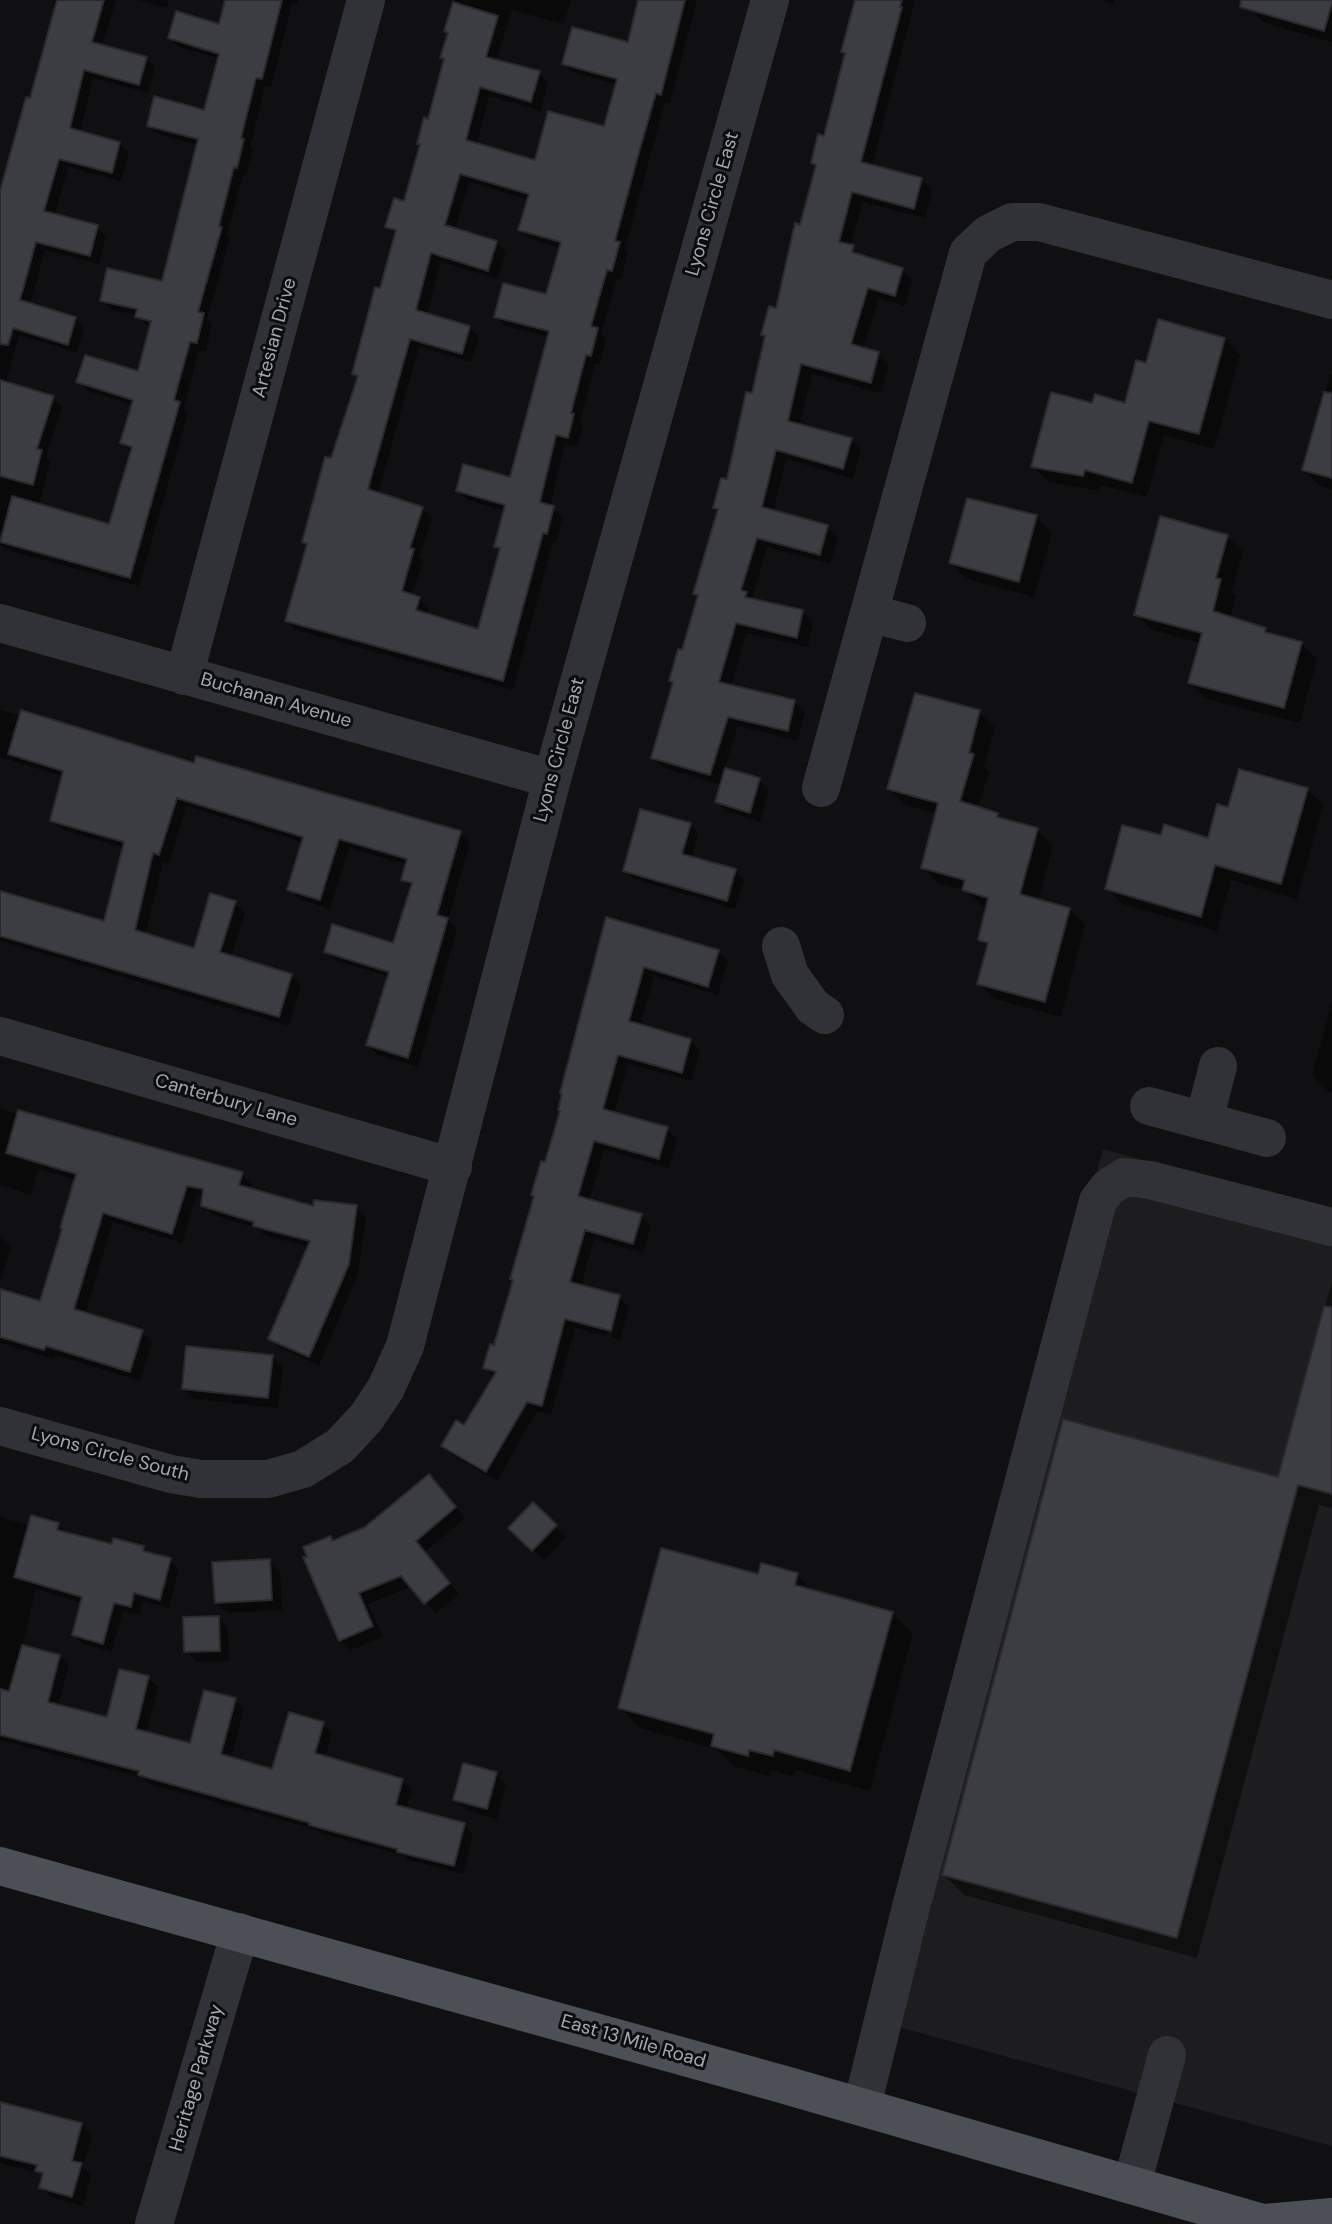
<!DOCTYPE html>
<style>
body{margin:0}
canvas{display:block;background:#101012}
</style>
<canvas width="1332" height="2224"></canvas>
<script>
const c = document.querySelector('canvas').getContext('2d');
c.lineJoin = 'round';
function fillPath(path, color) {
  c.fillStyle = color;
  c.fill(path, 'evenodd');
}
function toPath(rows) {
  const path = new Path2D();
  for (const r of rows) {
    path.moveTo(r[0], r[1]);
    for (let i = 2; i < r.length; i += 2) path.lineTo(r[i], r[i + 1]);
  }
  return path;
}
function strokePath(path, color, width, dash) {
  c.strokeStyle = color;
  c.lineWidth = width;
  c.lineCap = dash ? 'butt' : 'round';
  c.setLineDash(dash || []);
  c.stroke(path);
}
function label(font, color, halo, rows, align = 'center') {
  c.font = font + ' "DM Sans",sans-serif';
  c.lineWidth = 6;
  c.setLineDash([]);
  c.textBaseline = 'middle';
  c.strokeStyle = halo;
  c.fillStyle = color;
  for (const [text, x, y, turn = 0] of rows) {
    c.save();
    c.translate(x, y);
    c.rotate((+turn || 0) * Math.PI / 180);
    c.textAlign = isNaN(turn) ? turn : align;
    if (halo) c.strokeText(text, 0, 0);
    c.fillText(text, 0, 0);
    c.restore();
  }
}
const built = toPath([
 [1103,1149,1332,1212,1332,2146,866,2018]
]);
const shadow = toPath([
 [55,0,116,0,102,46,146,58,155,67,148,93,93,78,80,133,119,143,129,153,121,181,68,167,55,215,97,227,106,236,99,264,45,250,30,305,75,318,84,328,77,353,19,335,6,383,53,398,62,407,46,457,50,461,39,506,110,527,132,453,122,443,133,405,87,391,78,382,139,373,151,327,146,325,137,315,111,310,102,300,164,283,198,145,158,134,149,125,206,112,220,59,179,47,170,38,221,26,227,0,298,0,297,5,292,3,271,87,265,86,250,147,253,150,246,176,243,175,227,235,230,238,207,319,212,324,206,351,199,350,184,408,188,413,139,586,10,551,0,545,0,200,57,7,53,4],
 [138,0,169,0,167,8],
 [455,0,571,0,564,24,512,10,496,61,539,73,548,82,541,111,489,96,477,143,536,162,605,128,618,85,574,73,564,64,629,44,640,0,697,0,670,103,665,102,625,249,628,253,621,279,617,278,601,333,606,339,600,364,595,364,580,422,583,425,577,446,565,444,550,507,563,517,556,543,553,542,513,690,296,630,287,621,309,546,304,542,359,379,354,373,396,235,387,226,405,203,422,146,419,143,430,121,445,61,442,57,449,34,446,31],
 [469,182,529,200,520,230,530,239,561,248,547,297,496,316,505,326,549,337,511,479,458,491,467,500,505,511,496,546,501,551,479,632,427,615,429,608,420,599,412,596,423,560,419,557,432,518,422,508,378,494,419,347,471,362,479,337,469,327,427,315,441,262,498,279,506,252,496,242,455,230],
 [856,0,915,0,872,166,921,179,932,190,925,218,863,202,850,246,863,258,902,269,912,280,905,306,879,298,863,349,878,353,889,364,881,393,812,374,799,426,851,440,861,450,853,479,786,459,773,512,827,527,838,537,830,564,767,547,752,599,803,612,813,622,808,647,746,633,731,687,794,702,805,712,798,741,738,726,724,770,759,780,769,790,760,822,727,812,717,802,722,785,663,768,653,757,674,684,671,680,683,652,699,597,695,593,719,511,715,507,729,481,753,395,767,338,763,334,777,310,801,227,817,167,813,163,825,138,846,55,843,51],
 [1100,0,1114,0,1113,4],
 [1253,0,1332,0,1332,42,1264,23,1251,9],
 [1225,339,1240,355,1214,449,1164,435,1147,497,1100,485,1099,491,1049,482,1033,467,1093,405,1126,405,1147,365],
 [1330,375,1332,375,1332,489,1320,486,1304,470],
 [1036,517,1052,533,1034,597,967,579,951,563],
 [1227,536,1243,552,1232,592,1236,596,1230,618,1266,629,1272,636,1301,643,1317,659,1300,723,1206,699,1190,683,1201,643,1152,630,1136,614],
 [0,710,195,765,460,833,470,843,448,920,457,929,418,1067,378,1055,368,1045,389,977,336,961,326,951,395,945,412,888,403,879,408,865,349,848,330,909,299,899,289,889,304,843,186,806,169,864,163,862,145,935,195,950,235,903,245,913,231,957,291,975,301,985,289,1026,0,941,0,892,105,923,125,848,62,830,52,821,64,777,0,757],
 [979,712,995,728,984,767,989,772,978,808,997,814,1004,821,1037,830,1053,846,1038,901,1069,909,1085,925,1061,1017,995,999,979,983,988,948,980,939,987,908,980,905,965,890,938,883,923,867,937,814,905,805,889,789],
 [1307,789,1323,805,1297,899,1231,880,1217,931,1122,904,1107,888,1162,837,1210,840,1230,809],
 [690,824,698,833,692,859,735,871,744,880,735,909,634,879,625,871],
 [608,919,718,951,728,961,718,995,654,976,640,1026,690,1040,700,1050,692,1081,628,1064,614,1114,667,1129,677,1139,669,1168,604,1150,589,1201,641,1216,651,1226,643,1253,594,1239,581,1287,619,1297,629,1307,620,1340,611,1337,620,1301,617,1301,607,1336,575,1328,551,1415,537,1411,497,1481,453,1456,443,1446,465,1427,495,1378,485,1368,496,1348,561,1111],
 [1332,1001,1332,1092,1328,1091,1312,1075],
 [0,1109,242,1174,252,1184,250,1190,315,1209,356,1207,366,1217,358,1274,319,1365,280,1348,270,1338,309,1247,264,1235,259,1229,213,1215,203,1205,204,1196,197,1195,182,1243,113,1222,85,1314,142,1332,152,1342,140,1381,55,1355,54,1359,0,1343,0,1291,41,1303,64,1230,76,1180,38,1169,31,1195,0,1185],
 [0,1237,11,1247,0,1283],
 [1332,1281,1332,1508,1319,1505,1197,1958,964,1895,944,1875,1279,1479],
 [272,1356,283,1367,278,1408,194,1399,183,1389],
 [439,1487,465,1518,425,1552,459,1594,436,1613,412,1586,368,1604,383,1637,351,1650,340,1640,330,1538,334,1542,366,1529],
 [533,1504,566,1537,544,1560,510,1528],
 [0,1517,30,1526,58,1524,68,1534,113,1546,143,1548,151,1555,170,1560,179,1569,169,1608,143,1601,140,1615,123,1611,112,1652,83,1644,74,1635,83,1603,36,1589,22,1647,60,1657,69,1666,58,1706,108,1719,148,1678,158,1687,146,1734,191,1745,235,1700,244,1709,231,1759,273,1771,323,1724,332,1733,325,1758,402,1780,412,1790,406,1810,464,1825,473,1834,463,1874,408,1860,404,1856,320,1833,317,1830,149,1784,143,1778,0,1740],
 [320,1727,324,1727,314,1762,311,1761],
 [269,1560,280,1571,282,1610,227,1613,216,1602],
 [797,1575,814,1592,892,1613,913,1634,870,1791,795,1770,793,1776,770,1770,769,1776,734,1766,716,1749,640,1728,620,1707,759,1576],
 [218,1618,228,1628,229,1661,196,1662,186,1651],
 [496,1774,506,1784,497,1819,466,1810,455,1800],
 [0,2102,81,2124,92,2135,83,2167,91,2175,83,2206,52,2198,41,2187,44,2177,40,2173,0,2163]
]);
const building = toPath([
 [57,0,104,0,92,42,147,57,139,85,84,70,70,128,120,142,112,173,59,159,44,211,98,225,90,256,36,242,20,300,76,317,68,345,13,328,8,345,0,344,0,191,26,97,30,98,57,0],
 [225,0,282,0,262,79,256,78,241,138,244,139,237,168,234,167,219,226,222,227,198,312,204,313,197,343,190,342,174,400,180,402,130,578,0,542,12,496,109,524,132,447,120,443,133,400,76,382,85,355,138,371,151,321,135,317,137,309,100,301,107,268,162,281,198,139,147,126,154,96,204,110,219,54,168,38,176,11,219,24,225,0],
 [638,0,685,0,661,95,656,93,638,156,615,241,620,242,612,271,607,270,591,326,598,328,591,356,586,355,571,413,574,414,568,438,556,435,540,502,554,506,547,534,543,533,503,681,285,621,307,544,302,542,325,457,331,458,358,376,352,374,375,287,380,288,396,230,385,227,394,198,404,201,420,144,417,144,424,117,428,119,444,59,440,58,448,33,444,31,453,2,498,16,486,57,540,71,531,102,480,87,466,140,535,160,548,111,604,126,617,79,562,64,572,27,628,42,638,0],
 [460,174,529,194,518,230,561,242,546,294,503,283,494,317,549,331,510,477,463,464,456,491,505,505,494,547,500,548,478,629,416,610,420,597,402,591,414,549,410,548,423,507,368,489,410,339,462,354,470,326,416,310,431,253,488,271,497,241,445,225,460,174],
 [855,0,902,0,900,7,902,7,861,162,922,178,914,209,852,192,839,242,854,245,852,252,903,268,895,296,868,288,851,344,879,352,871,383,801,364,788,421,852,438,843,469,776,450,762,507,828,525,820,555,757,538,741,590,747,592,745,597,803,610,797,638,736,623,719,682,795,700,788,731,728,717,710,775,651,758,673,682,669,681,678,649,682,650,698,595,693,594,718,509,713,508,721,478,727,479,746,392,752,393,765,336,761,335,769,306,776,308,795,223,800,225,816,165,811,163,818,134,824,136,845,53,841,52,855,0],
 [1241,0,1332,0,1332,3,1324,31,1240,7,1241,0],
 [1158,319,1225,338,1199,434,1149,421,1132,483,1085,470,1083,476,1031,467,1051,392,1092,403,1095,394,1125,403,1136,360,1146,363,1158,319],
 [0,380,54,396,37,449,42,450,33,485,0,476,0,380],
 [1324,392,1332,393,1332,478,1302,470,1324,392],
 [967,498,1037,515,1019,582,949,563,967,498],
 [1160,516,1228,535,1216,578,1221,579,1213,611,1266,628,1265,632,1302,642,1284,708,1188,683,1202,633,1134,615,1160,516],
 [915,693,980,710,969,753,974,754,960,801,998,813,997,817,1038,828,1020,894,1070,908,1045,1002,977,984,988,943,978,940,988,898,962,890,965,880,921,868,938,803,887,789,915,693],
 [21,710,194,763,196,756,461,831,437,915,448,918,408,1058,366,1045,389,972,324,952,332,924,393,943,412,883,401,880,407,859,339,839,320,900,287,890,303,837,177,798,159,855,153,853,135,930,194,948,210,893,236,901,220,952,292,974,279,1017,0,936,0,891,104,921,124,842,50,821,63,771,8,754,21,710],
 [725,768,760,778,750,813,715,802,725,768],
 [1239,769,1308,788,1281,884,1215,865,1201,917,1105,889,1122,825,1161,835,1164,824,1208,838,1217,804,1228,807,1239,769],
 [640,809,691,823,682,854,736,869,727,901,623,871,640,809],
 [606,917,719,950,708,987,644,967,629,1021,691,1039,682,1073,618,1055,603,1109,668,1127,659,1159,594,1141,578,1196,642,1214,633,1244,585,1230,570,1282,620,1295,611,1331,565,1319,542,1406,527,1402,486,1472,441,1446,456,1420,464,1425,496,1372,483,1368,490,1344,494,1345,513,1280,510,1279,534,1196,531,1195,541,1161,545,1162,560,1111,558,1110,562,1094,560,1093,606,917],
 [18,1110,243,1172,239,1185,313,1206,314,1200,357,1205,349,1264,309,1357,268,1339,310,1241,253,1226,254,1222,201,1206,203,1189,187,1186,172,1234,103,1213,74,1309,143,1330,130,1372,46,1346,44,1350,0,1337,0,1289,40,1301,62,1229,60,1228,76,1174,6,1153,18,1110],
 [1324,1306,1332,1307,1332,1494,1298,1485,1177,1938,942,1875,1063,1419,1278,1477,1324,1306],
 [186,1346,273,1355,268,1398,182,1389,186,1346],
 [429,1474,456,1507,416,1541,450,1583,424,1604,401,1576,359,1593,373,1626,339,1641,303,1557,307,1557,303,1547,331,1536,332,1541,365,1527,429,1474],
 [533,1502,557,1525,532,1551,508,1528,533,1502],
 [31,1515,59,1523,57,1530,112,1544,113,1538,144,1546,143,1551,171,1558,160,1600,134,1593,131,1607,114,1603,103,1644,72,1635,82,1597,14,1577,31,1515],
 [661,1548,758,1574,761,1563,798,1573,795,1585,893,1612,850,1771,774,1750,773,1756,749,1750,748,1756,711,1746,714,1734,618,1708,661,1548],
 [270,1559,272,1600,215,1603,212,1562,270,1559],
 [219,1616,220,1651,184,1652,183,1617,219,1616],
 [22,1645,60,1655,48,1702,107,1717,119,1669,149,1676,136,1729,190,1743,204,1690,236,1698,221,1754,272,1769,289,1712,324,1722,315,1753,403,1779,396,1805,465,1823,454,1866,397,1852,397,1849,309,1825,310,1823,138,1775,139,1771,0,1735,0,1689,9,1691,22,1645],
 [463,1763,497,1772,487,1809,453,1800,463,1763],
 [0,2102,82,2123,72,2161,82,2163,72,2197,39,2188,43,2173,35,2171,37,2165,0,2156,0,2102]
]);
const minor = toPath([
 [869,613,907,623],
 [0,623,552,779],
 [184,676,366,0],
 [821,788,968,253,988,234,1012,222,1039,222,1332,300],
 [781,946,790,975,813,1007,825,1015],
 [0,1036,453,1167],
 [1149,1106,1267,1138],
 [1204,1120,1218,1066],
 [0,1426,171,1474,201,1479,268,1479,303,1469,340,1446,366,1418,386,1388,405,1346,552,779,770,0],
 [862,2106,911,1907,1098,1201,1108,1188,1124,1177,1150,1180,1332,1227],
 [1132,2184,1167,2055],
 [154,2224,240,1932]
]);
const major = toPath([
 [0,1866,785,2085,1266,2224],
 [1265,2223,1332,2217]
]);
const streetNames = [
 ["Lyons Circle East",713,204,-74],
 ["Artesian Drive",275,338,-75],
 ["Buchanan Avenue",276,701,16],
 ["Lyons Circle East",560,750,-75],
 ["Canterbury Lane",226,1101,16],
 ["Lyons Circle South",110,1455,15],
 ["East 13 Mile Road",633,2042,16],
 ["Heritage Parkway",197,2078,-74]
];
fillPath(built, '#1d1d1f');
fillPath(shadow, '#0007');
fillPath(building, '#3c3d42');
strokePath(building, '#2a2a2e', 2);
strokePath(minor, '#313237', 38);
strokePath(major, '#4d4f56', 38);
label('19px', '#a1a7b3', '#0c0c0d', streetNames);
</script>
